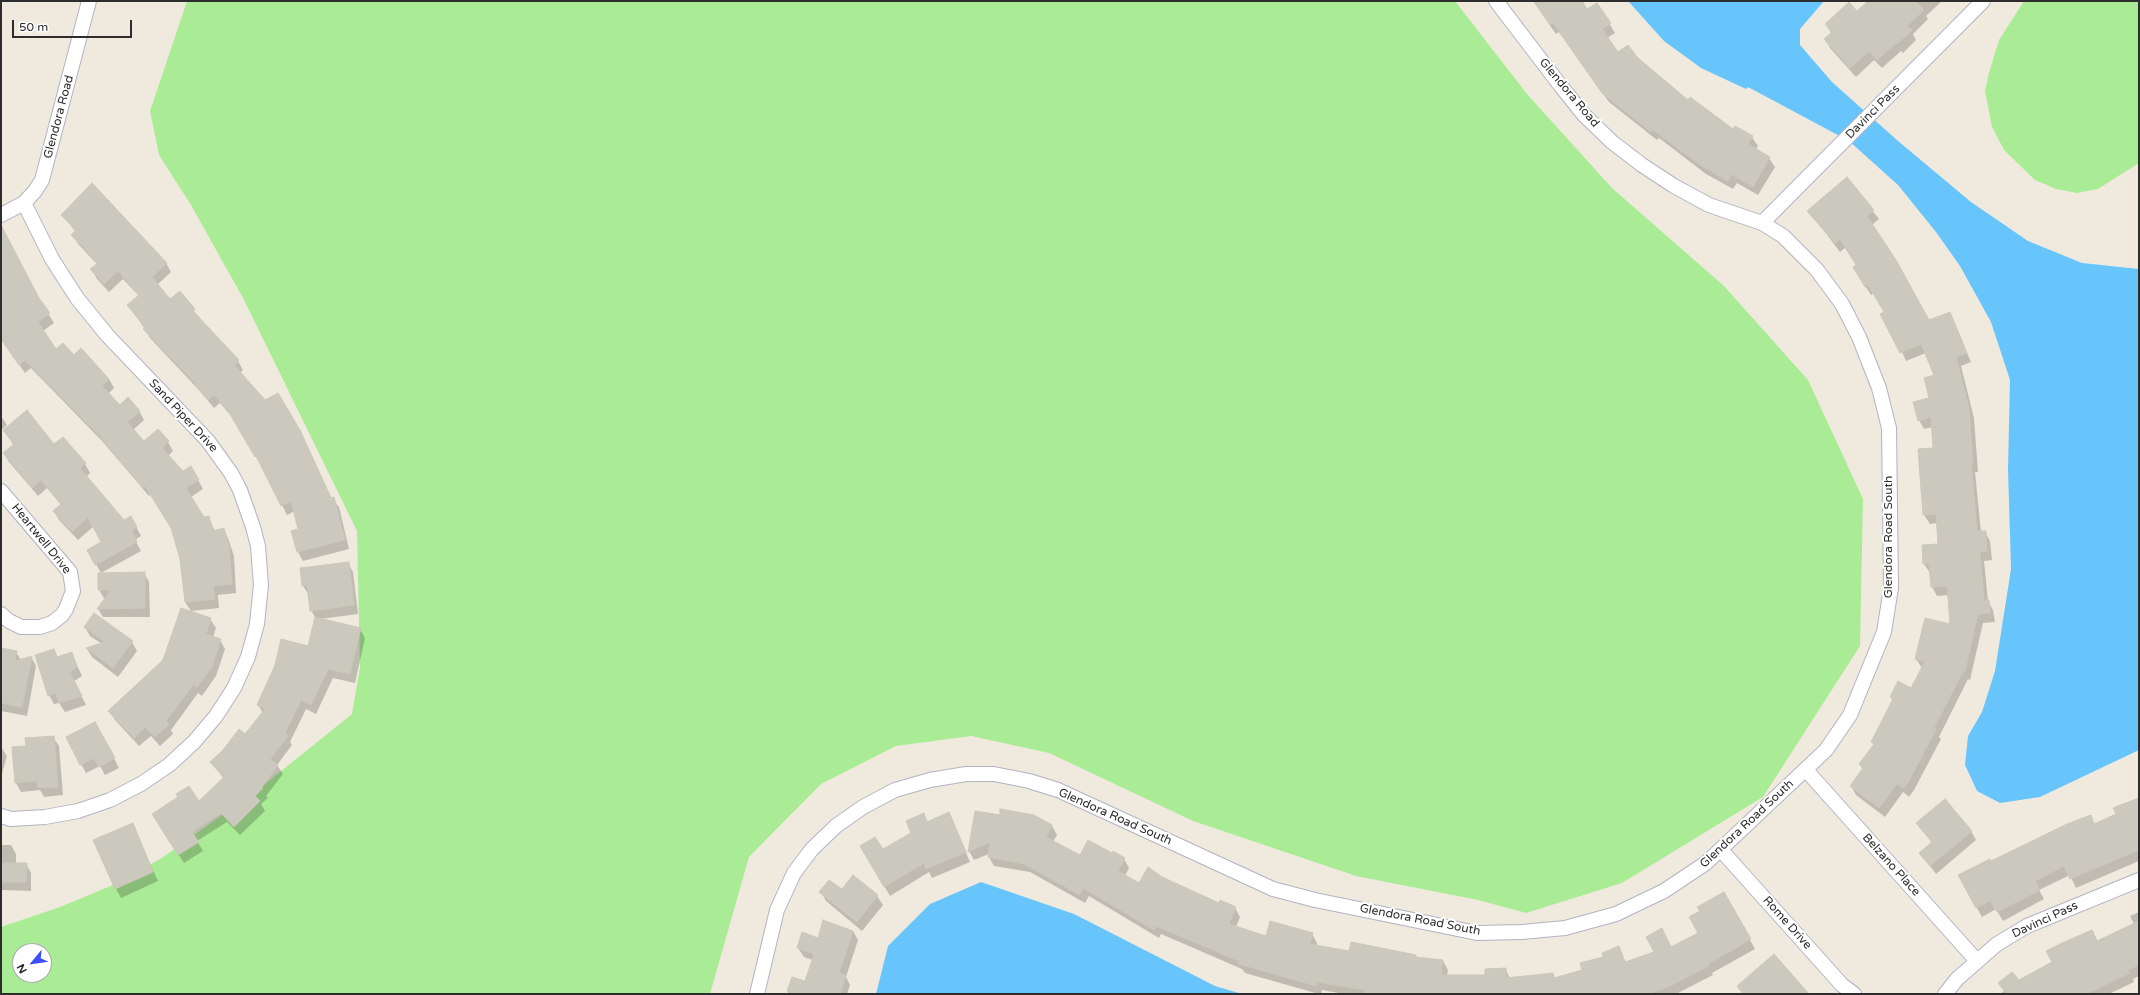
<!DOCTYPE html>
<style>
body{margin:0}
#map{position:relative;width:2140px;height:995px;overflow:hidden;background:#f0eade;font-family:"Varela Round",sans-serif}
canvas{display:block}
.frame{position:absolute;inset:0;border:2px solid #2d2d2d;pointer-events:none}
.north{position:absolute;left:12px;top:943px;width:40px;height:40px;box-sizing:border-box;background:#fff;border:1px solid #ababab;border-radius:50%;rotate:241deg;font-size:11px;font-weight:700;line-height:16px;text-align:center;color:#2d2d2d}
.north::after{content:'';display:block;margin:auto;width:14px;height:18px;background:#3c4cff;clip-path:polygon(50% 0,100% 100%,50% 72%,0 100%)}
.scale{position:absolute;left:12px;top:20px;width:120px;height:18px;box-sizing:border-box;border:2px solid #2d2d2d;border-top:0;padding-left:5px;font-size:12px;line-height:14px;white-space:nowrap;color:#2d2d2d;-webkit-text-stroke:3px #fff;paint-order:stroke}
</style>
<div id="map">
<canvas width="2140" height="995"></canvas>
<div class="frame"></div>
<div class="north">N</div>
<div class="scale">50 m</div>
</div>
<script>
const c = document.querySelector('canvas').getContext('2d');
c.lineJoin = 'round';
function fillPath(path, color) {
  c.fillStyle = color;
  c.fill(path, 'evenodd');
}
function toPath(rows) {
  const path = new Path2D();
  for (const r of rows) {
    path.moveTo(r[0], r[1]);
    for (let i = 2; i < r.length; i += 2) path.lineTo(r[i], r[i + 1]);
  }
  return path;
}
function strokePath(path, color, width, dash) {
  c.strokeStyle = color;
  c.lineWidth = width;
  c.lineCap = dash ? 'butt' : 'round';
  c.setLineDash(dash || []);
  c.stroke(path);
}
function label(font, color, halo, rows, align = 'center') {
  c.font = font + ' "Varela Round",sans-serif';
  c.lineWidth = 4;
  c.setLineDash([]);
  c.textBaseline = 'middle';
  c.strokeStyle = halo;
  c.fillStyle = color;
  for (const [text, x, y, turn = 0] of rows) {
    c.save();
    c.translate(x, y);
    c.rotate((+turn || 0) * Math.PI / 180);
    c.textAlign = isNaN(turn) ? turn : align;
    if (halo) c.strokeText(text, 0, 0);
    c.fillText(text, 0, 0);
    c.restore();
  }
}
const green = toPath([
 [187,1,1455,1,1527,94,1612,188,1724,286,1808,380,1863,499,1860,646,1763,797,1622,883,1526,913,1478,900,1356,876,1193,821,1049,753,971,736,896,746,821,784,749,857,710,994,1,994,1,927,60,907,113,885,162,858,265,784,352,714,360,667,357,531,244,300,191,205,159,155,150,111],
 [20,951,44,951,44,975,20,975],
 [2024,1,2139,1,2139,163,2098,189,2077,193,2056,189,2035,180,2004,150,1992,127,1985,91,1989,73,1999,40]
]);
const water = toPath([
 [1628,1,1824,1,1800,29,1800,45,1832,82,1898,141,1971,202,2028,241,2082,263,2139,269,2139,750,2040,797,2000,803,1977,791,1965,765,1968,736,1982,712,1995,671,2011,569,2008,469,2010,380,1991,322,1960,266,1936,232,1898,185,1849,141,1748,87,1746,89,1701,68,1664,41],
 [981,882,1074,914,1215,986,1242,994,876,994,888,946,930,904]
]);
const shadow = toPath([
 [1533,1,1580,1,1587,11,1597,4,1615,33,1607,38,1618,54,1637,59,1688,102,1733,130,1752,137,1758,146,1755,150,1769,158,1775,167,1758,195,1737,183,1733,189,1706,174,1659,138,1657,140,1609,102,1559,32,1556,34],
 [1869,1,1942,1,1926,16,1928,19,1913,34,1916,40,1903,53,1901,51,1882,68,1874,60,1856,77,1830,48,1825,39,1831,33,1826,24,1857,12],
 [1847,179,1879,219,1872,225,1929,322,1950,313,1971,362,1961,366,1974,418,1978,472,1975,472,1981,532,1985,532,1990,541,1992,560,1984,561,1988,601,1993,610,1995,622,1983,623,1970,680,1968,679,1939,737,1941,739,1914,790,1909,797,1903,792,1885,817,1856,795,1851,786,1863,770,1860,764,1874,745,1872,742,1894,701,1891,697,1912,689,1922,668,1916,659,1952,625,1949,595,1937,596,1932,587,1930,573,1924,564,1939,544,1937,523,1930,524,1924,515,1935,449,1933,427,1924,429,1919,420,1930,398,1935,376,1926,353,1906,361,1885,313,1874,293,1871,295,1859,276,1857,265,1846,247,1840,252,1809,211],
 [62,215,166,263,171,272,157,285,170,301,180,292,200,319,238,361,243,370,240,373,304,441,332,499,339,507,349,549,303,561,298,552,293,532,300,530,295,511,287,515,262,465,233,418,220,403,214,408,197,388,150,338,145,329,128,305,139,296,123,279,109,292,97,279,92,270,97,264,78,244,73,235,76,232],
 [39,299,54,323,43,331,56,350,74,356,109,379,114,388,108,394,120,406,139,411,144,420,133,430,143,443,168,442,173,451,168,456,182,473,198,480,203,489,191,497,204,518,208,517,215,531,223,529,228,538,234,556,236,593,218,595,219,608,191,611,185,602,181,558,172,529,151,494,149,496,102,441,31,368,25,373,1,339,1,326],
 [1,416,7,425,1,430],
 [4,430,54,445,85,464,90,473,86,477,124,521,131,517,141,536,135,540,141,551,101,573,88,550,103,542,94,526,78,540,59,520,54,511,61,505,47,488,38,496,9,462,4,453,14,446],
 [348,563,353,572,358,614,320,619,360,629,365,638,355,683,333,678,316,714,306,709,290,742,292,745,277,765,283,774,266,796,268,798,261,804,265,811,240,835,227,822,197,841,203,851,184,863,158,823,199,803,224,779,211,762,245,736,263,713,258,705,309,647,316,619,311,610,309,595,303,586],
 [144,573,149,582,150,617,103,617,98,609,105,600,99,590,99,574],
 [210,619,216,628,213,637,220,640,225,649,216,676,202,696,198,693,171,730,173,734,160,746,151,736,139,746,115,720,110,711],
 [85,627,132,642,137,651,118,677,92,657,87,649,102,644,90,636],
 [1,649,16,652,21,660,31,657,36,666,27,716,1,711],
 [54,650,58,658,72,654,82,676,74,681,86,705,65,712,59,703,54,704,49,695],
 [96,723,119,768,105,775,100,766,86,773,81,764],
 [53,737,59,746,63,795,44,797,40,790,21,792,16,783,27,747],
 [1,747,7,756,1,777],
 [2139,798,2139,861,2076,888,2070,875,2039,890,2044,899,2003,921,1996,909,1982,917,1959,876,2090,817,2095,824,2117,815],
 [923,815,928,822,953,823,970,862,932,878,929,872,890,896,861,847,882,851,912,833],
 [1000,816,1033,816,1052,826,1057,835,1053,842,1080,857,1124,859,1129,868,1125,876,1139,885,1161,878,1219,904,1235,908,1240,917,1236,927,1266,937,1312,934,1317,943,1317,946,1350,952,1416,956,1417,958,1443,961,1448,970,1447,976,1486,976,1505,969,1510,978,1552,974,1555,979,1583,970,1619,948,1626,963,1655,952,1667,939,1671,948,1700,933,1701,911,1724,893,1755,949,1712,973,1713,975,1676,994,1344,994,1322,990,1321,994,1319,994,1245,973,1242,969,1161,934,1159,938,1089,896,1085,903,1030,872,994,866,989,857,989,854,974,860,969,851],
 [1918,823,1971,831,1976,840,1936,874,1920,853,1932,843],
 [132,824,158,881,121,898,116,889],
 [1,845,11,845,16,854,16,864,26,864,31,873,31,891,1,890,1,898],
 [853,876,877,896,883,905,862,931,826,901,821,892,842,891],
 [2139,912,2139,976,2133,979,2134,982,2109,994,2000,994,2004,991,1999,984,2018,981,2053,963,2092,931,2098,942,2134,924,2130,916],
 [853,931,858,940,846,977,850,985,847,994,788,994,792,978,805,982,813,960,804,957,798,948,818,939]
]);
const building = toPath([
 [1534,1,1582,1,1587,9,1597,3,1611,23,1602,29,1618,52,1628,45,1638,58,1688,100,1690,97,1733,129,1735,126,1753,136,1748,144,1770,157,1753,187,1731,174,1728,181,1700,165,1653,130,1651,132,1602,93,1553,23,1550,25,1534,1],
 [1868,1,1915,1,1924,10,1907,26,1912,30,1897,44,1896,43,1877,60,1869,51,1850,68,1824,39,1832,32,1825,24,1849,2,1857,11,1868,1],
 [1847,177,1874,210,1867,216,1896,260,1929,320,1950,312,1967,353,1956,357,1969,408,1973,463,1971,463,1977,531,1986,531,1987,551,1980,552,1984,600,1989,600,1990,613,1978,614,1965,671,1963,671,1934,728,1936,729,1909,781,1904,788,1897,784,1879,808,1850,786,1863,768,1859,764,1874,744,1871,742,1893,699,1890,697,1898,681,1911,688,1925,661,1915,659,1925,618,1950,624,1947,586,1931,587,1929,564,1923,564,1922,545,1938,544,1936,514,1923,515,1918,449,1933,448,1931,417,1918,421,1913,402,1929,398,1924,378,1934,375,1921,344,1900,353,1880,314,1884,312,1868,285,1865,287,1853,267,1856,265,1840,239,1835,243,1807,211,1847,177],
 [92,183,167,263,152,277,170,299,180,291,195,309,193,311,239,360,234,365,265,400,278,393,300,430,331,498,334,497,345,540,297,552,291,531,298,529,291,501,281,506,256,456,255,457,227,409,214,395,208,400,195,385,196,384,143,329,145,327,127,305,139,295,118,271,104,284,90,269,98,263,71,235,76,230,61,215,92,183],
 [1,225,39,298,50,313,38,322,56,349,63,343,74,355,81,348,109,379,102,386,120,405,128,397,140,411,127,422,144,441,158,429,169,441,162,448,183,471,191,466,199,480,186,488,204,517,209,516,213,531,224,528,229,546,232,584,213,586,215,599,185,602,180,559,171,528,145,486,143,488,96,432,25,360,19,365,1,339,1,225],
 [27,410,54,444,63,437,86,463,80,468,124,520,131,516,137,527,131,530,137,542,95,565,87,550,101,542,88,517,72,532,53,511,61,504,41,480,32,488,3,453,14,444,3,430,27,410],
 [349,562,354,605,310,611,307,585,302,586,300,568,349,562],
 [145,572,145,608,97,609,111,590,98,590,98,573,145,572],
 [181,608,211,618,206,634,221,639,212,667,197,687,193,685,166,721,169,724,155,737,145,727,134,738,108,711,163,660,181,608],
 [94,613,133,641,113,668,86,648,105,642,84,627,94,613],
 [315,617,361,628,350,674,328,669,311,705,301,700,285,733,288,736,270,759,278,765,262,787,263,788,255,796,260,801,234,827,221,813,192,832,199,842,178,855,152,814,178,797,176,794,189,786,199,801,224,777,210,762,223,750,239,729,245,734,265,709,257,705,275,665,281,639,308,646,315,617],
 [1,648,17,651,15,661,32,656,22,707,1,703,1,648],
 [54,649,57,657,72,652,77,667,70,672,82,696,59,703,55,693,48,696,35,655,54,649],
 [95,722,115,758,99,767,94,758,80,765,66,737,95,722],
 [54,736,58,787,38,788,37,781,15,783,12,747,26,746,25,738,54,736],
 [2139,798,2139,850,2070,879,2064,866,2035,881,2040,890,1997,912,1990,901,1976,908,1958,875,1990,859,1991,861,2067,824,2091,815,2094,824,2116,814,2113,808,2139,798],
 [1945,799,1972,831,1930,866,1919,853,1932,842,1916,823,1945,799],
 [1000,809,1034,815,1052,825,1046,837,1080,855,1088,840,1112,853,1113,851,1125,858,1118,871,1139,883,1148,867,1162,877,1219,903,1220,900,1236,907,1229,924,1266,936,1270,921,1313,933,1310,944,1349,951,1351,942,1416,955,1416,957,1443,960,1441,975,1485,975,1485,969,1506,968,1506,978,1553,973,1554,978,1582,970,1580,963,1603,957,1602,953,1619,946,1625,962,1654,952,1646,937,1662,928,1671,947,1698,933,1689,917,1700,911,1697,907,1724,892,1751,939,1708,964,1709,966,1668,987,1648,994,1364,994,1365,990,1317,982,1316,986,1239,964,1239,961,1156,926,1154,930,1083,888,1080,895,1024,864,988,857,990,842,968,852,975,811,1000,815,1000,809],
 [949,812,966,852,926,869,924,863,884,887,860,846,875,837,883,849,911,833,906,821,924,813,927,822,949,812],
 [133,823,153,872,115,889,93,840,133,823],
 [1,863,27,863,26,882,1,882,1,863],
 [853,875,878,895,857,922,819,892,829,880,842,889,853,875],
 [823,920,853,931,839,973,846,975,840,994,795,994,787,991,792,977,805,981,814,954,797,948,802,932,818,938,823,920],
 [2139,921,2139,965,2128,970,2130,973,2086,994,2007,994,1998,983,2012,972,2019,980,2052,962,2046,951,2062,943,2092,930,2097,941,2139,921],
 [1774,954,1809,994,1743,994,1737,986,1774,954]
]);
const street = toPath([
 [1,215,24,203,35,191,42,180,89,1],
 [1762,223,1983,1],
 [1,491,70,572,73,591,66,609,62,615,52,623,40,627,21,627,9,621,1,614],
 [1806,770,1977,961],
 [1,816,11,819,45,817,78,811,110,800,141,784,169,765,194,742,216,716,234,688,248,657,257,624,261,585,258,546,253,527,240,490,231,473,208,441,107,335,77,298,52,259,24,203],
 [1721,850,1842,985,1854,994],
 [757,994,777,910,794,873,812,849,836,826,863,807,895,790,930,780,966,774,994,774,1029,781,1058,790,1273,889,1315,900,1477,933,1522,932,1565,928,1616,914,1664,891,1706,863,1826,750,1850,715,1884,632,1891,588,1889,428,1879,388,1859,337,1842,304,1817,270,1783,236,1762,223,1709,205,1674,186,1642,165,1612,142,1584,115,1560,85,1496,1],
 [1945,994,1957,979,1997,944,2027,926,2139,880]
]);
const streetNames = [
 ["Glendora Road",1569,93,50],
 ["Davinci Pass",1873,112,-45],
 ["Glendora Road",59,117,-75],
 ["Sand Piper Drive",183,416,47],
 ["Glendora Road South",1889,537,-90],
 ["Heartwell Drive",41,539,51],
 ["Glendora Road South",1115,817,24],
 ["Glendora Road South",1747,824,-43],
 ["Belzano Place",1891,865,48],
 ["Glendora Road South",1420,920,11],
 ["Davinci Pass",2045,920,-25],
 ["Rome Drive",1787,923,48]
];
fillPath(green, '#aaec96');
fillPath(water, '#67c5fc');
fillPath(shadow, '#0003');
fillPath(building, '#cbc8bd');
strokePath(building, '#ccc7b7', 1);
strokePath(street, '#b2b3c2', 16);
strokePath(street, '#fff', 14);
label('12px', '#2d2d2d', '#fff', streetNames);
</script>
